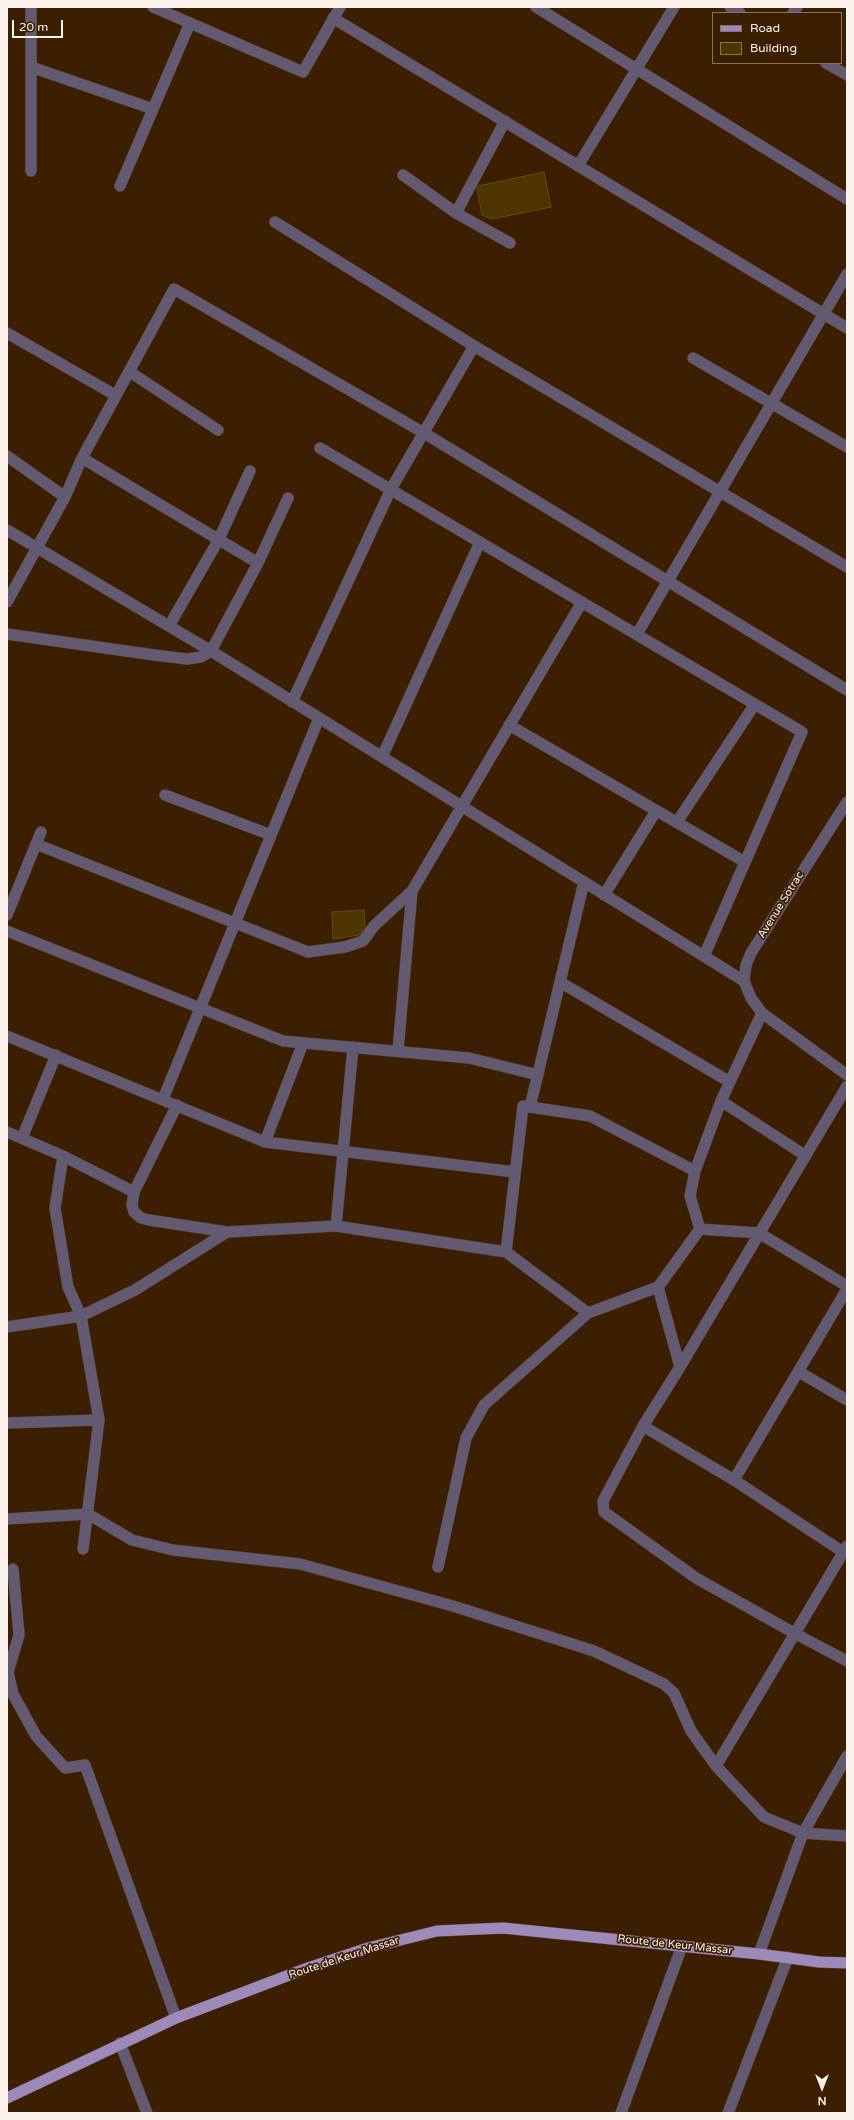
<!DOCTYPE html>
<style>
body{margin:0}
#map{position:relative;width:854px;height:2120px;overflow:hidden;background:#3c1f03;font-family:"Varela Round",sans-serif}
canvas{display:block}
.frame{position:absolute;inset:0;border:8px solid #fcf2eb;pointer-events:none}
.legend{position:absolute;left:712px;top:12px;width:130px;height:52px;box-sizing:border-box;background:#3c1f03;border:1px solid #897360;margin:0;padding:5px 7px;list-style:none;font-size:12px;color:#fcf2eb}
.legend li{display:flex;align-items:center;gap:8px;height:20px}
.legend b{width:20px;border:1px solid #897360}
.north{position:absolute;left:802px;top:2068px;width:40px;height:40px;-webkit-text-stroke:3px #3c1f03;paint-order:stroke;rotate:180deg;font-size:11px;font-weight:700;line-height:16px;text-align:center;color:#fcf2eb}
.north::after{content:'';display:block;margin:auto;width:14px;height:18px;background:#fcf2eb;clip-path:polygon(50% 0,100% 100%,50% 72%,0 100%)}
.scale{position:absolute;left:12px;top:20px;width:51px;height:18px;box-sizing:border-box;border:2px solid #fcf2eb;border-top:0;padding-left:5px;font-size:12px;line-height:14px;white-space:nowrap;color:#fcf2eb;-webkit-text-stroke:3px #3c1f03;paint-order:stroke}
</style>
<div id="map">
<canvas width="854" height="2120"></canvas>
<div class="frame"></div>
<ul class="legend">
<li><b style="height:5px;background:#9c8bba"></b>Road</li>
<li><b style="height:11px;background:#4e3500"></b>Building</li>
</ul>
<div class="north">N</div>
<div class="scale">20 m</div>
</div>
<script>
const c = document.querySelector('canvas').getContext('2d');
c.lineJoin = 'round';
function fillPath(path, color) {
  c.fillStyle = color;
  c.fill(path, 'evenodd');
}
function toPath(rows) {
  const path = new Path2D();
  for (const r of rows) {
    path.moveTo(r[0], r[1]);
    for (let i = 2; i < r.length; i += 2) path.lineTo(r[i], r[i + 1]);
  }
  return path;
}
function strokePath(path, color, width, dash) {
  c.strokeStyle = color;
  c.lineWidth = width;
  c.lineCap = dash ? 'butt' : 'round';
  c.setLineDash(dash || []);
  c.stroke(path);
}
function label(font, color, halo, rows, align = 'center') {
  c.font = font + ' "Varela Round",sans-serif';
  c.lineWidth = 3.5;
  c.setLineDash([]);
  c.textBaseline = 'middle';
  c.strokeStyle = halo;
  c.fillStyle = color;
  for (const [text, x, y, turn = 0] of rows) {
    c.save();
    c.translate(x, y);
    c.rotate((+turn || 0) * Math.PI / 180);
    c.textAlign = isNaN(turn) ? turn : align;
    if (halo) c.strokeText(text, 0, 0);
    c.fillText(text, 0, 0);
    c.restore();
  }
}
const building = toPath([
 [544,172,551,207,492,219,482,215,477,189,478,186,544,172],
 [364,910,365,927,359,935,333,939,332,912,364,910]
]);
const minor = toPath([
 [153,7,303,72,340,7],
 [536,7,847,199],
 [730,7,740,13],
 [793,13,797,7],
 [333,18,847,328],
 [826,63,847,75],
 [31,67,153,109],
 [578,166,674,7],
 [31,171,31,7],
 [403,175,456,213,510,243],
 [120,186,190,23],
 [456,213,505,121],
 [275,222,474,346,847,567],
 [7,333,115,395],
 [693,358,847,447],
 [130,372,218,430],
 [320,448,802,732,704,956],
 [7,456,65,497],
 [82,458,258,563],
 [7,530,211,651,744,981],
 [7,602,65,497,82,458,174,289,424,433,847,690],
 [169,626,219,539,250,471],
 [7,634,154,655,187,659,201,657,211,651,258,563,288,498],
 [637,634,847,274],
 [292,702,391,489,474,346],
 [509,725,745,862],
 [382,757,480,542],
 [165,795,271,835],
 [677,822,755,704],
 [36,844,308,952,345,947,363,941,374,926,412,891,582,602],
 [604,895,656,811],
 [7,915,41,832],
 [7,931,283,1041,469,1058,538,1075],
 [560,982,730,1082],
 [7,1036,265,1142,515,1172],
 [398,1050,412,891],
 [847,1086,680,1367,643,1426,603,1501,604,1512,696,1578,794,1633,847,1661],
 [163,1099,319,718],
 [721,1101,806,1156],
 [177,1105,134,1192,132,1205,134,1212,141,1218,149,1220,227,1232,336,1226,506,1252,588,1313],
 [530,1107,584,882],
 [7,1132,63,1156,134,1192],
 [22,1138,56,1055],
 [265,1142,303,1043],
 [63,1156,55,1208,68,1287,81,1316,99,1420,83,1549],
 [336,1226,353,1047],
 [700,1229,690,1196,695,1171,721,1101,762,1013],
 [700,1229,759,1233,847,1286],
 [506,1252,523,1106,590,1116,695,1171],
 [658,1287,680,1367],
 [7,1327,81,1316,135,1290,227,1232],
 [799,1372,847,1400],
 [7,1423,99,1420],
 [643,1426,734,1480,843,1552],
 [734,1480,847,1289],
 [7,1519,88,1514,132,1540,173,1550,300,1564,453,1606,594,1651,664,1684,674,1693,691,1731,716,1766,764,1817,803,1833,847,1836],
 [438,1567,466,1438,484,1405,588,1313,658,1287,700,1229],
 [13,1569,19,1635,8,1672,13,1694,36,1736,65,1768,85,1765,176,2018],
 [716,1766,847,1546],
 [120,2043,147,2113],
 [621,2113,682,1946],
 [728,2113,788,1957]
]);
const tertiary = toPath([
 [847,802,751,953,746,965,744,981,751,998,762,1013,847,1075],
 [759,1954,803,1833,847,1756]
]);
const primary = toPath([
 [7,2098,176,2018,305,1969,368,1948,437,1931,503,1928,759,1954,819,1962,847,1963]
]);
const streetNames = [
 ["Avenue Sotrac",781,905,-58],
 ["Route de Keur Massar",675,1945,6],
 ["Route de Keur Massar",344,1958,-18]
];
fillPath(building, '#4e3500');
strokePath(building, '#644a18', 1);
strokePath(minor, '#573d23', 12);
strokePath(tertiary, '#573d23', 12);
strokePath(primary, '#573d23', 12);
strokePath(minor, '#625a70', 11);
strokePath(tertiary, '#625a70', 11);
strokePath(primary, '#9c8bba', 11);
label('11px', '#fcf2eb', '#3c1f03', streetNames);
</script>
